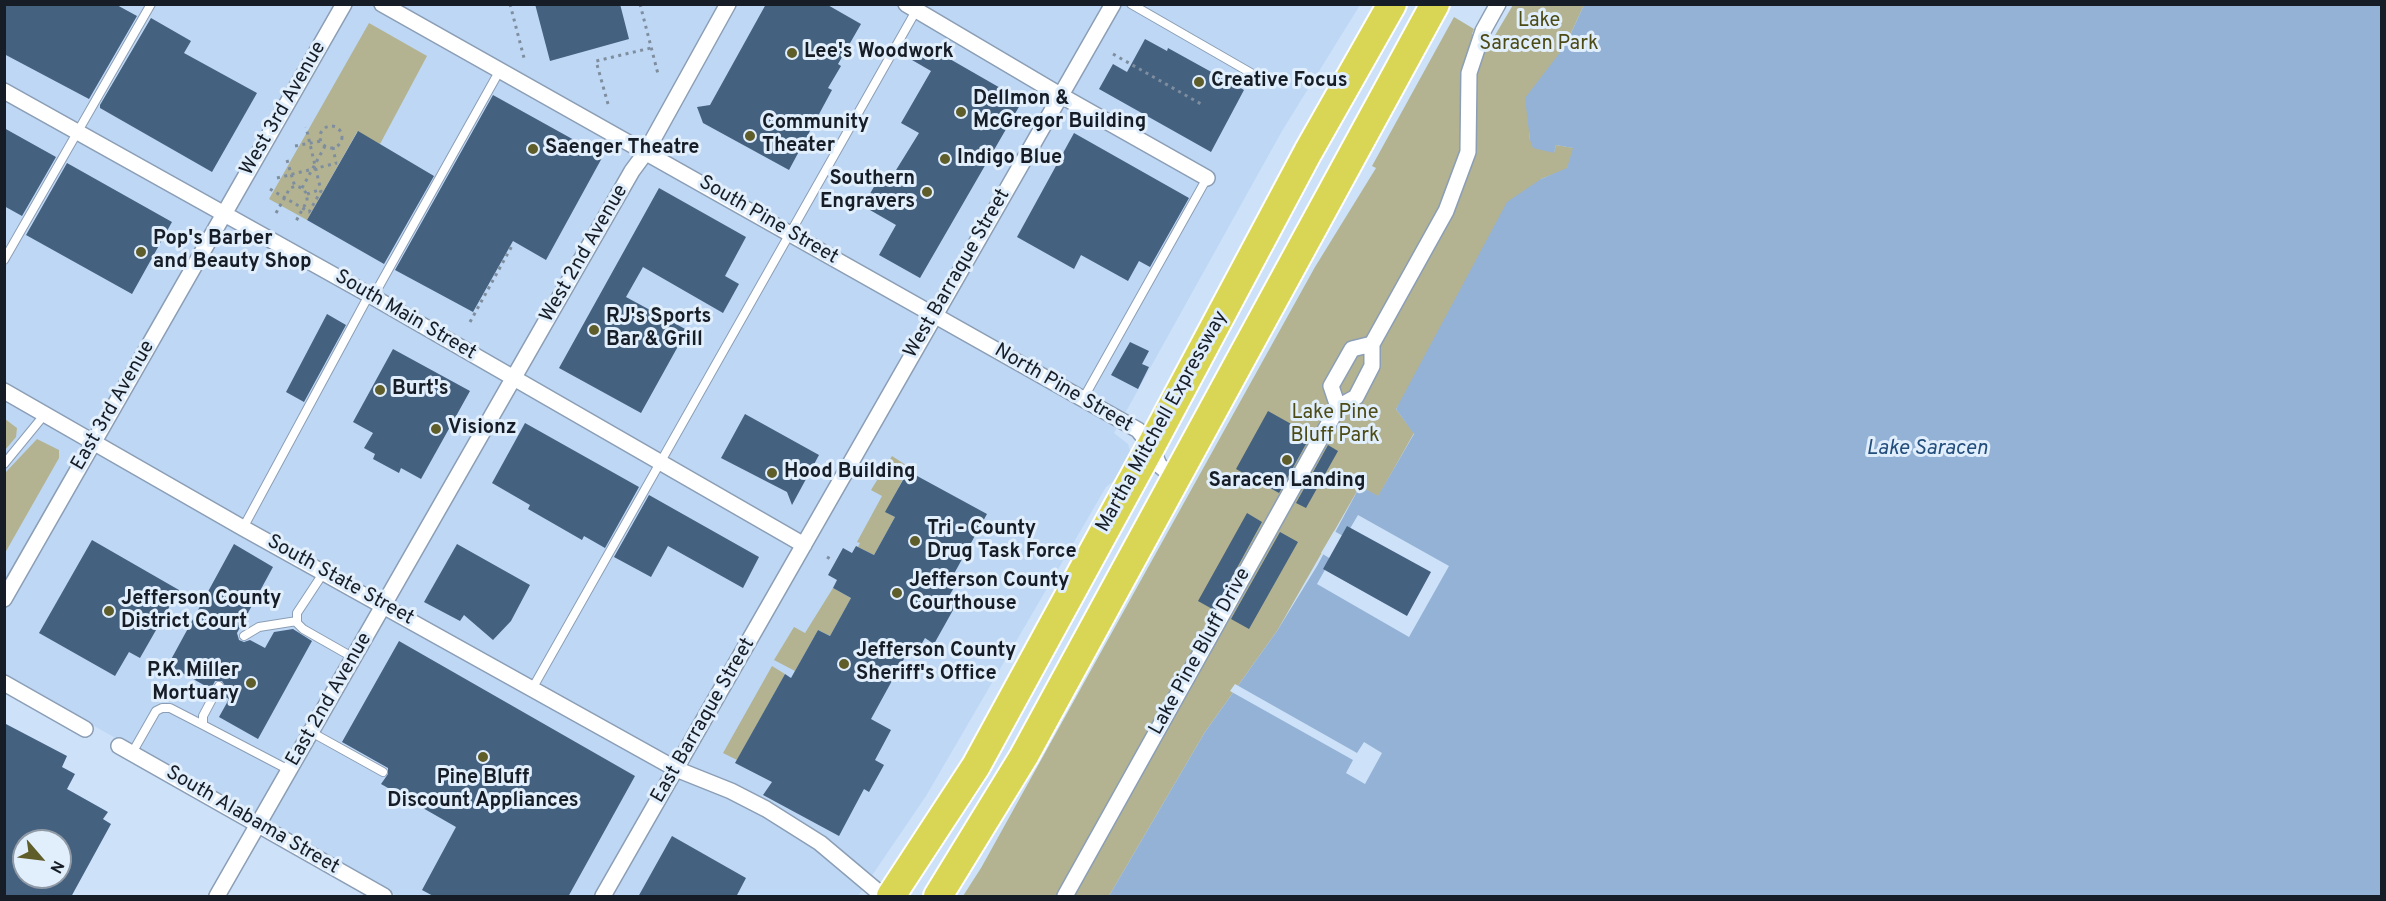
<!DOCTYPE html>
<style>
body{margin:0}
#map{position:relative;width:2386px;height:901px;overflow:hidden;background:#cde2f9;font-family:Overpass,sans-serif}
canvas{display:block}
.frame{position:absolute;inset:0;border:6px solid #161d26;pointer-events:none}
.north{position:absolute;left:12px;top:829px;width:60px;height:60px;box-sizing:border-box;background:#e1eefc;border:2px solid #909aa6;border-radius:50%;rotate:118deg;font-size:16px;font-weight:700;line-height:24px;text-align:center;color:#161d26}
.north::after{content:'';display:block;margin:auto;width:21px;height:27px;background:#5f5e2b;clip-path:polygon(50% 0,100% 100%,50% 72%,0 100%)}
</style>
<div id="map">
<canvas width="2386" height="901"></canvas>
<div class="frame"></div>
<div class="north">N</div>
</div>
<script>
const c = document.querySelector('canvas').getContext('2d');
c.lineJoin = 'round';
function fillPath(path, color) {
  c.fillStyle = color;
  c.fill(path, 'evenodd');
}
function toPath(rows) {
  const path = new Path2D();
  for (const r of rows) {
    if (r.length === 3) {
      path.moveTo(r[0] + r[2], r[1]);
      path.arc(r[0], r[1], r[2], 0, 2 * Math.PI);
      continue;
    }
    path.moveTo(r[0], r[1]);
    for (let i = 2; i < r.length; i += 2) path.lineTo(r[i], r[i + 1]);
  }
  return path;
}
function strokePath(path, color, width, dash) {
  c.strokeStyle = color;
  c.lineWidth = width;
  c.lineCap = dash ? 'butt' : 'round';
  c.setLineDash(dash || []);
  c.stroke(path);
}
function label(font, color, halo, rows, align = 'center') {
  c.font = font + ' Overpass,sans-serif';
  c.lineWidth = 6;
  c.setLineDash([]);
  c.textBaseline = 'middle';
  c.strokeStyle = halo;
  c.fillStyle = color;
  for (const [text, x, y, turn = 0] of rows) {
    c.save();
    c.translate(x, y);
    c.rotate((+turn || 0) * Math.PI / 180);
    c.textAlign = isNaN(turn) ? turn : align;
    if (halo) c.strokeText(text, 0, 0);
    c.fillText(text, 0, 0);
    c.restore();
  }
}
const built = toPath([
 [5,5,1360,5,1282,131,1114,433,1128,444,1132,457,1119,477,1106,487,926,796,858,896,397,896,5,676]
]);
const green = toPath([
 [1513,5,1584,5,1565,46,1548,71,1529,129,1530,140,1554,152,1556,145,1574,148,1567,169,1541,179,1396,409,1414,433,1378,497,1360,486,1277,631,1205,732,1109,896,963,896,981,868,1315,267,1376,168,1372,166,1454,17,1474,29,1472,34,1491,42],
 [369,23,427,56,380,144,357,132,307,220,269,199],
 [5,419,17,428,16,437,5,450],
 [37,439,59,450,59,458,5,553,5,473],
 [892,456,909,467,886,512,895,517,874,555,858,547,860,543,857,542,882,496,871,490],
 [833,588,851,598,830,636,818,630,795,671,774,660,794,627,805,633],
 [772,666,785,674,737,760,723,753]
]);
const water = toPath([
 [1584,5,2381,5,2381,896,1109,896,1205,732,1277,631,1317,566,1360,486,1378,496,1414,434,1396,409,1507,202,1541,179,1567,168,1573,148,1556,145,1554,153,1533,148,1530,140,1525,98,1565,46]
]);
const pier = toPath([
 [1358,515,1449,566,1409,637,1317,584,1331,559,1321,553,1334,531,1345,537],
 [1235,684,1357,753,1364,742,1382,753,1365,784,1346,773,1353,760,1230,691]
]);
const building = toPath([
 [4,4,115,4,137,16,89,99,4,54],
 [535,4,620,4,629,39,550,61],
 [766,4,826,4,861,24,838,64,841,66,828,88,832,90,789,170,703,123,697,107,710,105],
 [151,18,191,41,184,53,257,93,212,172,100,108,100,105],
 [1145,39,1167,51,1168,48,1244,90,1211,152,1099,89,1113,64,1127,72],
 [922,43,1016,97,1020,105,920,278,879,255,896,225,863,206,879,178,888,183,919,133,901,123,931,71,912,60],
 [493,95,603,156,546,260,513,241,473,312,395,270],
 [4,128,56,157,22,216,4,206],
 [358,131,434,176,384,264,307,220],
 [1074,133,1189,198,1150,267,1139,261,1128,281,1081,255,1074,269,1017,237],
 [67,163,172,222,132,294,26,235],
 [659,188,746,237,725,276,739,284,723,313,643,267,626,297,687,330,641,413,559,368],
 [327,314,346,325,304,402,286,392],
 [1130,342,1149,351,1142,364,1149,367,1138,389,1111,375],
 [393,349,470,391,421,479,401,468,399,473,373,459,375,454,364,448,373,433,353,422],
 [1268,411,1311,435,1279,493,1236,469],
 [745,414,819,455,792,505,787,492,721,458],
 [525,423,639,487,605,548,584,536,582,540,528,509,530,505,492,483],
 [1328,445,1338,451,1306,508,1296,503],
 [908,471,987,514,950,581,956,584,948,598,957,603,934,644,925,638,917,652,910,648,871,719,891,730,875,760,884,765,869,792,864,789,839,836,763,795,772,782,735,763,785,674,791,678,818,630,830,636,851,598,833,588,837,580,828,575,843,548,852,553,856,546,874,555,895,517,885,512],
 [649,495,759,557,743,588,668,546,651,577,614,557],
 [1247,513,1262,522,1214,610,1198,601],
 [1347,526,1431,572,1407,616,1323,569],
 [1280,532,1298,542,1249,629,1231,619],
 [92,540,179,590,140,658,129,652,115,676,39,633],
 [234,544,273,567,237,633,239,640,244,642,250,640,265,648,274,632,293,629,312,641,258,739,219,717,229,699,221,695,225,686,222,681,215,681,211,689,168,665],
 [457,544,530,585,511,621,493,640,464,615,460,621,424,602],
 [399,641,635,776,568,897,435,897,422,890,456,827,381,784,388,774,388,768,342,742],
 [4,723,67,756,62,767,75,774,67,789,108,812,103,819,111,824,71,897,4,897],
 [24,841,60,841,60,877,24,877],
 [672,836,746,878,736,897,638,897]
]);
const path = toPath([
 [510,4,524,58],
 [640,4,658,74],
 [1113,54,1201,104],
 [608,104,596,61,651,48],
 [331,137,11],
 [295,146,321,141],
 [333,147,336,163],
 [287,160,295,187],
 [277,178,337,163],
 [302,188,325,146],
 [270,189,309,212,321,191,306,127],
 [307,194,319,190],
 [276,213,290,188,296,186,302,188,307,194,307,201,295,223],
 [470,322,513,244],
 [827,557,832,560]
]);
const lane = toPath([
 [1131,4,1251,73],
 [4,260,151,4],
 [373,297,500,70],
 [1083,399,1207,178],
 [4,464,45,414],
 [243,528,369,295],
 [324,572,297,613,297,623,303,629,354,658],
 [244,636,259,627,297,621],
 [219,686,203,716,203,725,289,770],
 [532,689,917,9],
 [311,732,383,772],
 [132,753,156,711,162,708,170,708,203,725]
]);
const street = toPath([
 [382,4,1138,430,1151,446,1159,465,1176,479],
 [906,4,1060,95,1207,178],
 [4,91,373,297,804,545],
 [4,391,243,528,676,769,731,791,766,809,820,843,883,896],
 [1338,407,1331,386,1352,349,1372,344],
 [4,599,344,4],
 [4,683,85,729],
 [119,746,384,896],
 [217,896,632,171,646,152,728,4],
 [603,896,1113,4],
 [1065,896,1338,407,1356,397,1372,366,1372,344,1446,211,1468,152,1469,73,1483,31,1498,4]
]);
const highway = toPath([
 [891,896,976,766,1151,446,1308,152,1392,4],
 [938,896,1024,756,1435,4]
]);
const markers = [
 [792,53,6,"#5f5e2b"],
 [1199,82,6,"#5f5e2b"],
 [961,112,6,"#5f5e2b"],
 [750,136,6,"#5f5e2b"],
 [533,149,6,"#5f5e2b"],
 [945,159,6,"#5f5e2b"],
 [927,192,6,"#5f5e2b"],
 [141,252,6,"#5f5e2b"],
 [594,330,6,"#5f5e2b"],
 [380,390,6,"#5f5e2b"],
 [436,429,6,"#5f5e2b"],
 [1287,460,6,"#5f5e2b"],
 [772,473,6,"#5f5e2b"],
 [915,541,6,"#5f5e2b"],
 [897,593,6,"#5f5e2b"],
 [109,611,6,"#5f5e2b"],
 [844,664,6,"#5f5e2b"],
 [251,683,6,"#5f5e2b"],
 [483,757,6,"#5f5e2b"]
];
const parkNames = [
 ["Lake",1539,22],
 ["Saracen Park",1539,45],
 ["Lake Pine",1335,414],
 ["Bluff Park",1335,437]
];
const poiNames = [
 ["Lee's Woodwork",804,53],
 ["Creative Focus",1211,82],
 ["Dellmon &",973,100],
 ["McGregor Building",973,123],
 ["Community",762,124],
 ["Theater",762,147],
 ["Saenger Theatre",545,149],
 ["Indigo Blue",957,159],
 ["Southern",915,180,"right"],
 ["Engravers",915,203,"right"],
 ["Pop's Barber",153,240],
 ["and Beauty Shop",153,263],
 ["RJ's Sports",606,318],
 ["Bar & Grill",606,341],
 ["Burt's",392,390],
 ["Visionz",448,429],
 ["Hood Building",784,473],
 ["Saracen Landing",1287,482,"center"],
 ["Tri - County",927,530],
 ["Drug Task Force",927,553],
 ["Jefferson County",909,582],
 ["Courthouse",909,605],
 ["Jefferson County",121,600],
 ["District Court",121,623],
 ["Jefferson County",856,652],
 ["Sheriff's Office",856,675],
 ["P.K. Miller",239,672,"right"],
 ["Mortuary",239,695,"right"],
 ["Pine Bluff",483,779,"center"],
 ["Discount Appliances",483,802,"center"]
];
const streetNames = [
 ["West 3rd Avenue",284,109,-60],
 ["South Pine Street",768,221,30],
 ["West 2nd Avenue",585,254,-60],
 ["West Barraque Street",958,274,-60],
 ["South Main Street",405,316,30],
 ["North Pine Street",1063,389,30],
 ["East 3rd Avenue",114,406,-60],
 ["Martha Mitchell Expressway",1163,422,-61],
 ["South State Street",340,581,29],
 ["Lake Pine Bluff Drive",1201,652,-61],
 ["East 2nd Avenue",330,700,-60],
 ["East Barraque Street",704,721,-60],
 ["South Alabama Street",252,821,30]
];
const waterNames = [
 ["Lake Saracen",1927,450]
];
fillPath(built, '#bed7f4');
fillPath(green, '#b3b391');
fillPath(water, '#94b2d5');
fillPath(pier, '#cde2f9');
fillPath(building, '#456180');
strokePath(lane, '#8b9eb5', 10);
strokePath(street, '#8b9eb5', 18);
strokePath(highway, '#fff', 32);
strokePath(path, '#7f8e9f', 3, [3, 4.5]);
strokePath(lane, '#fff', 8);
strokePath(street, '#fff', 15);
strokePath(highway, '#dad655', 28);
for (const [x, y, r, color] of markers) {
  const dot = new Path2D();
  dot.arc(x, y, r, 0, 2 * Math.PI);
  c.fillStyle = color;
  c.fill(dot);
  strokePath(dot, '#e1eefc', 2);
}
label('20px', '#4c4a15', '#e1eefc', parkNames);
label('bold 20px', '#161d26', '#e1eefc', poiNames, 'left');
label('20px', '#161d26', '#e1eefc', streetNames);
label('italic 21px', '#234e7c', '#e1eefc', waterNames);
</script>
